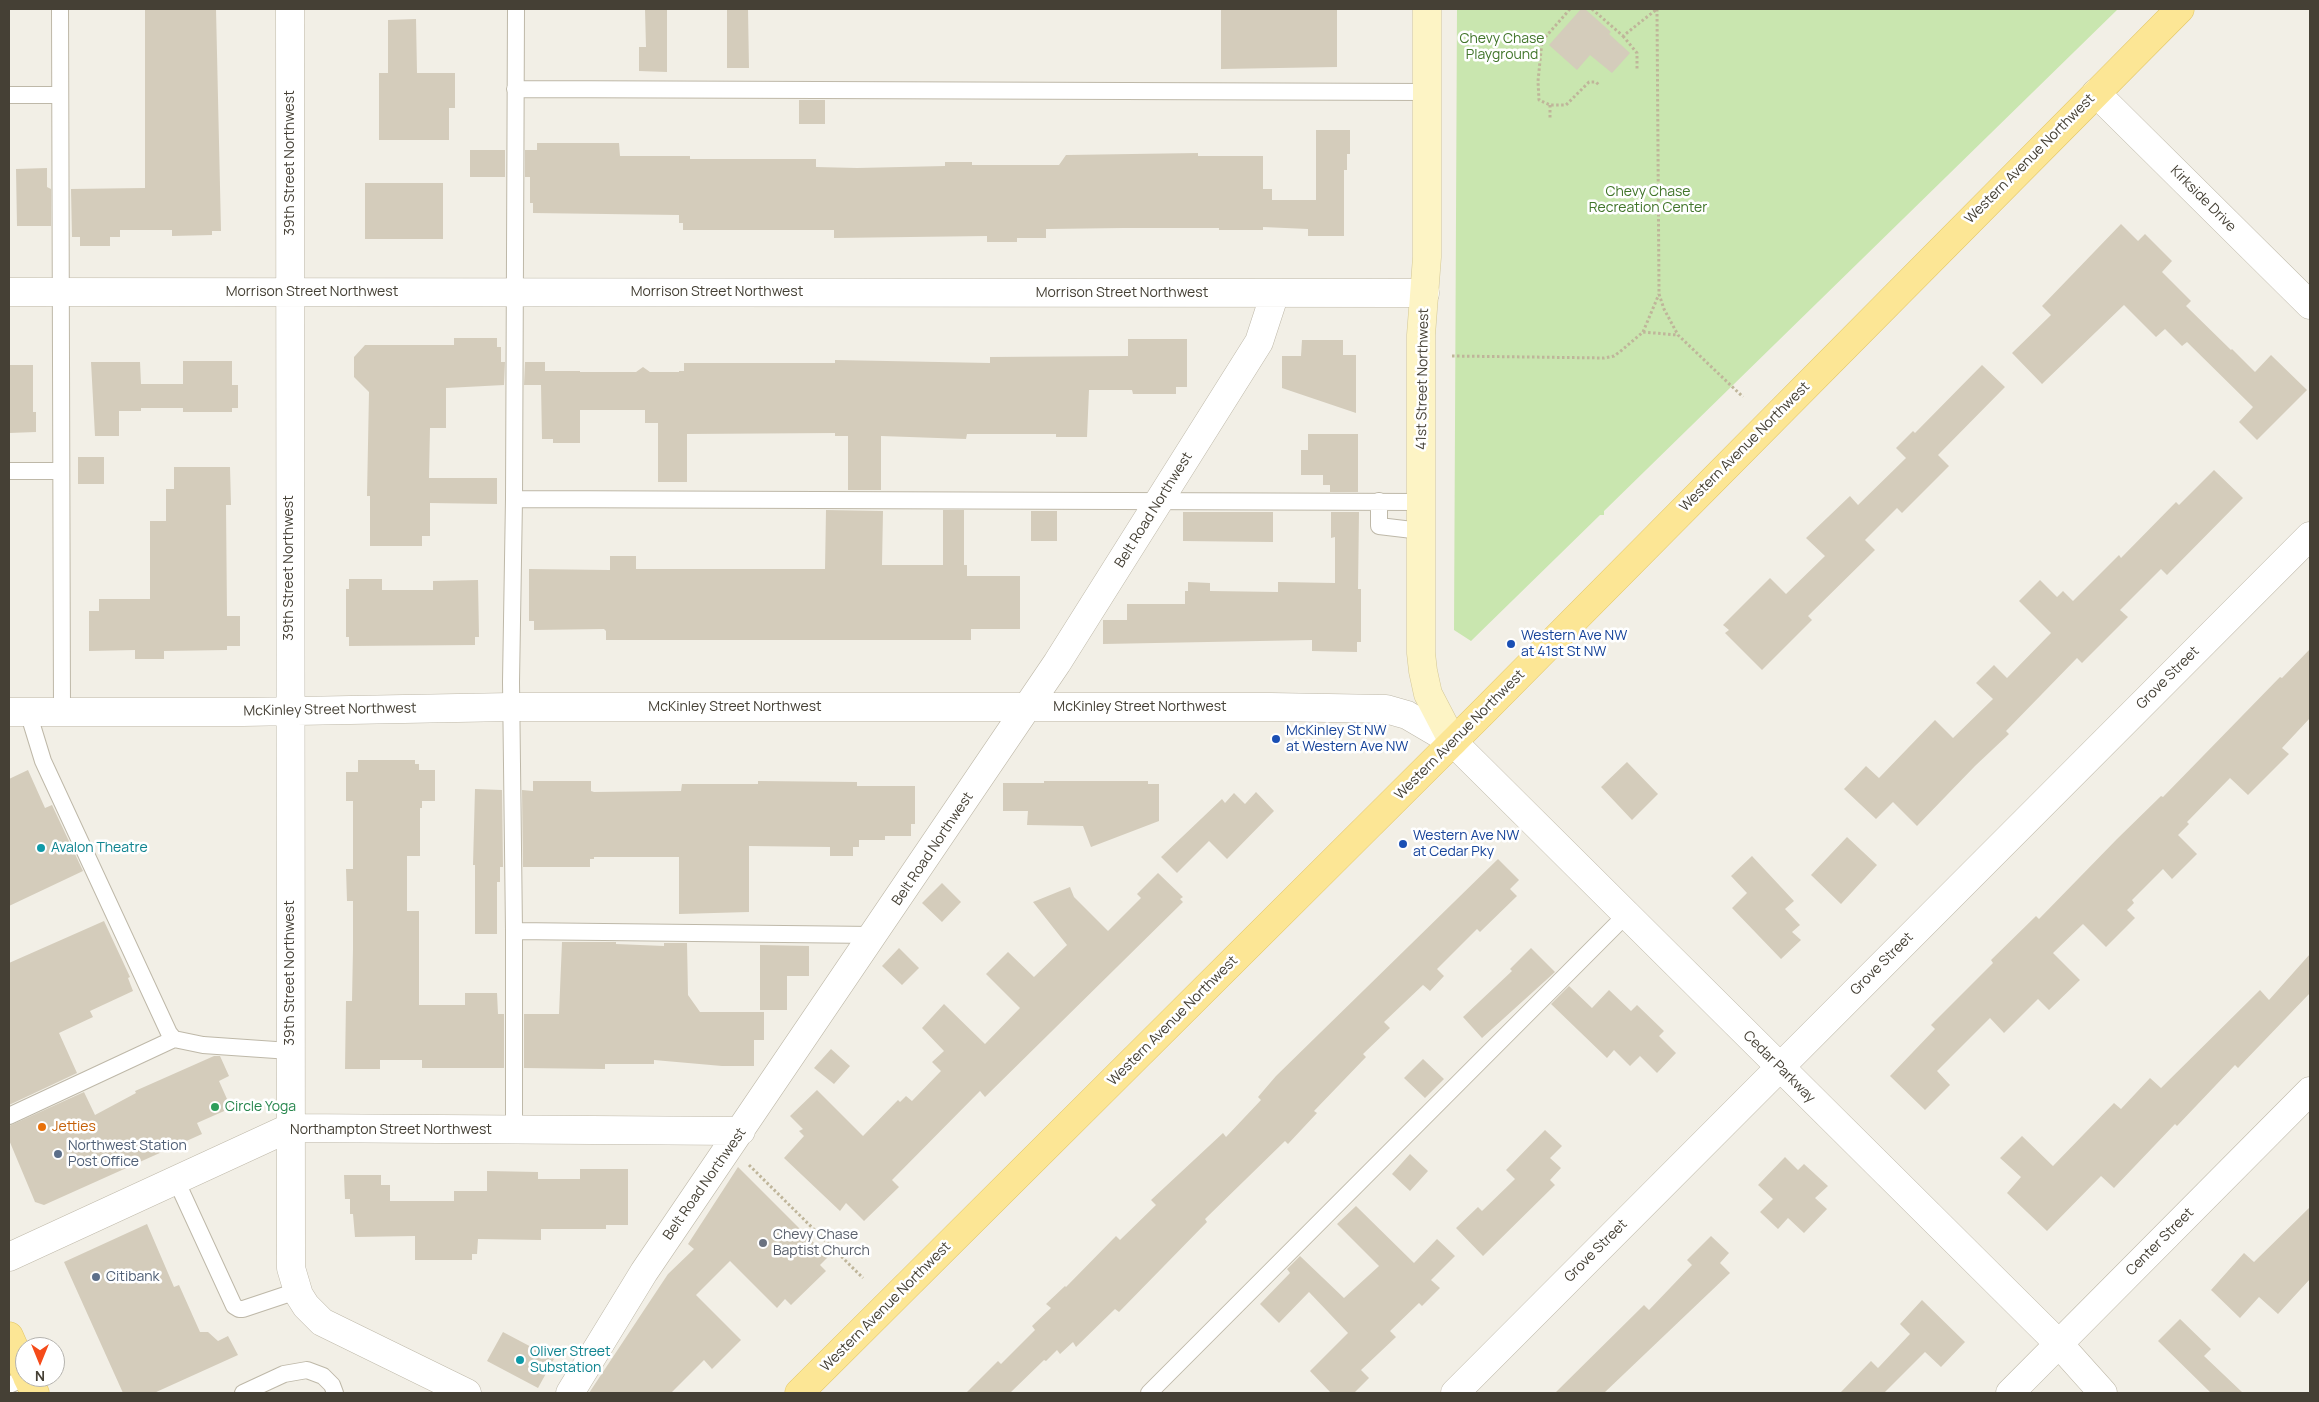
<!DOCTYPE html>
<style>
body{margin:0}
#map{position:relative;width:2319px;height:1402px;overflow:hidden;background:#f2efe6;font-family:Manrope,sans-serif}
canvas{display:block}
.frame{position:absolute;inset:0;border:10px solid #454035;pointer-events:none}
.north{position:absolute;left:15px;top:1337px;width:50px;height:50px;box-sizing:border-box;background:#fff;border:1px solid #b5b3ae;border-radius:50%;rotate:180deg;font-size:14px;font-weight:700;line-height:20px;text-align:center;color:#454035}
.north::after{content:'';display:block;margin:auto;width:18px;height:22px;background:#f54b1a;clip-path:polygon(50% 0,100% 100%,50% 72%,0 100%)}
</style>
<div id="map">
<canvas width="2319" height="1402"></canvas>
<div class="frame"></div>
<div class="north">N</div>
</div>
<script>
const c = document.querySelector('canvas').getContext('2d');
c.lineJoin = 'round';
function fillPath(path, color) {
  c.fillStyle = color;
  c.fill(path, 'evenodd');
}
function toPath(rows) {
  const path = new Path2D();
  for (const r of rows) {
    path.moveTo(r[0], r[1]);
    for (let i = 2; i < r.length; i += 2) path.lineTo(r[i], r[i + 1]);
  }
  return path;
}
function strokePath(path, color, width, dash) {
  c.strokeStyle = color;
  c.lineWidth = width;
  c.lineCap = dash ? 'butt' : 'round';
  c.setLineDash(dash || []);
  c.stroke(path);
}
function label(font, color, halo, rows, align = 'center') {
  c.font = font + ' Manrope,sans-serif';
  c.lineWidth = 5;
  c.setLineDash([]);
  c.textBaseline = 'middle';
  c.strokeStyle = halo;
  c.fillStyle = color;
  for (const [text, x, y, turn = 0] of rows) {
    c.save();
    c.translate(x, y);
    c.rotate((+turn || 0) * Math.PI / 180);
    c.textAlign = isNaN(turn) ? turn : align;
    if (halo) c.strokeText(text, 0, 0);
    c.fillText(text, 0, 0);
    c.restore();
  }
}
const green = toPath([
 [1457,9,2118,9,1604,511,1604,515,1600,515,1471,641,1454,630]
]);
const building = toPath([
 [145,9,216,9,221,231,212,231,212,235,172,236,172,230,120,230,120,237,110,237,110,246,80,246,80,237,72,237,71,189,145,188],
 [645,9,667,9,667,72,639,71,639,47,646,47],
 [727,9,748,9,749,68,727,68],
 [1221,9,1337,9,1337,67,1221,69],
 [1581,9,1585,9,1611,32,1609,34,1630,53,1612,73,1590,55,1577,70,1549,45],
 [416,19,417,73,455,73,455,108,449,108,449,140,379,140,379,73,388,73,388,20],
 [799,100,825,100,825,124,799,124],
 [1316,130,1350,130,1350,154,1347,154,1347,170,1344,170,1344,236,1308,236,1308,229,1263,227,1263,230,1219,230,1219,228,1123,228,1046,229,1046,238,1017,238,1017,242,987,242,987,236,834,238,834,230,683,230,683,223,679,223,679,215,533,213,533,203,530,203,530,177,525,177,525,150,537,150,537,143,619,143,620,156,690,156,690,159,816,159,816,167,857,168,945,166,945,162,972,162,972,165,1059,165,1066,155,1198,153,1198,156,1263,156,1263,189,1272,189,1272,200,1316,200],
 [470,150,505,150,505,177,470,177],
 [47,168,47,187,51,189,51,226,17,226,16,169],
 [365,183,443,183,443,239,365,239],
 [2121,224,2138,241,2145,234,2172,261,2162,272,2191,301,2186,306,2231,350,2232,349,2255,372,2271,355,2307,390,2257,440,2239,422,2253,407,2187,342,2182,346,2165,329,2156,337,2124,305,2042,384,2012,353,2051,315,2042,306],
 [454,338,497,338,497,347,501,347,501,362,505,362,504,385,446,388,446,428,430,428,429,478,497,478,497,504,430,503,430,536,422,536,422,546,370,546,370,496,367,496,369,392,354,377,354,357,365,345,454,345],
 [1128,339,1187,339,1187,387,1176,387,1176,394,1133,394,1132,390,1089,390,1087,437,1056,437,1056,434,967,434,966,439,881,436,881,490,848,490,848,436,835,436,835,433,687,434,687,482,658,482,658,423,645,423,645,410,580,410,580,443,553,443,553,439,542,439,541,385,524,385,525,362,545,362,545,371,580,371,580,372,636,372,643,367,650,372,679,372,679,371,684,371,684,363,835,363,835,360,990,363,990,357,1128,356],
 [1302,340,1343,340,1343,355,1356,355,1356,413,1282,388,1282,356,1301,356],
 [183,361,232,361,232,385,238,385,238,408,232,408,232,412,183,412,183,408,141,408,141,411,119,411,119,436,95,436,91,362,140,362,141,384,183,384],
 [9,365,33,365,33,412,36,412,36,432,9,433],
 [1982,365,2005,387,1938,455,1949,466,1902,513,1897,508,1865,540,1875,550,1808,616,1812,620,1762,670,1725,633,1729,630,1723,625,1770,578,1786,594,1825,556,1806,538,1850,496,1858,505,1906,458,1896,448,1913,431,1915,433],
 [1308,434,1358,434,1358,492,1330,492,1330,485,1323,485,1323,475,1301,475,1301,450,1308,450],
 [78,457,104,457,104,484,78,484],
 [174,467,230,467,231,505,226,505,227,616,240,616,240,646,227,646,227,650,164,651,164,659,135,659,135,650,89,651,89,611,99,611,99,599,150,599,150,521,166,521,166,489,174,489],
 [2214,470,2243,498,2167,575,2161,569,2120,610,2128,617,2082,663,2077,658,2006,731,2009,734,1975,766,1917,826,1893,802,1876,819,1844,789,1866,766,1879,778,1935,720,1953,738,1993,699,1976,683,1994,665,2007,678,2051,633,2019,601,2040,580,2057,597,2063,591,2073,601,2119,555,2121,558,2176,502,2179,505],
 [826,510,883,511,882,565,943,565,943,510,964,510,964,565,967,565,967,576,1020,576,1020,629,971,629,971,640,606,640,606,631,604,629,534,630,534,621,529,621,529,569,610,570,610,556,636,556,636,569,825,569],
 [1031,511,1057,511,1057,541,1031,541],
 [1183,512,1273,512,1273,542,1183,541],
 [1331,512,1359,512,1358,589,1361,589,1361,642,1357,642,1357,652,1312,651,1312,640,1103,644,1103,620,1127,620,1127,604,1185,604,1185,591,1188,591,1188,582,1210,583,1210,591,1278,592,1278,582,1335,583,1335,537,1331,538],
 [349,579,382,579,382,590,433,590,433,581,478,580,479,637,475,637,475,645,349,646,349,637,346,637,346,589,349,589],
 [2310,649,2310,718,2282,748,2289,754,2248,795,2230,778,2187,822,2189,824,2178,835,2197,854,2172,879,2163,869,2132,900,2134,903,2127,910,2135,918,2106,947,2083,924,2053,953,2080,980,2049,1010,2038,999,2004,1033,1990,1018,1937,1071,1950,1085,1925,1110,1890,1076,1935,1029,1931,1025,1993,963,1991,960,2036,916,2039,919,2117,839,2161,796,2163,797,2280,677,2282,678],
 [358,760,415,760,415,764,419,764,419,770,435,770,435,801,422,801,422,808,420,808,420,856,407,856,407,911,419,911,419,1005,465,1005,465,993,497,993,498,1014,504,1014,504,1068,422,1068,422,1060,380,1060,380,1069,345,1069,346,1001,352,1001,353,949,353,901,347,901,346,869,353,869,353,801,346,801,346,772,358,772],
 [1627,762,1658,794,1632,820,1601,787],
 [28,770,45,808,52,805,83,871,9,906,9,779],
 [533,781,591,781,591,791,594,792,681,791,682,784,758,784,758,781,857,782,857,786,915,786,915,824,911,824,911,836,885,836,885,840,859,840,859,847,853,847,853,856,830,856,830,847,749,846,749,912,679,914,679,857,594,857,594,859,590,859,590,867,523,867,522,790,533,791],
 [1044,781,1148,781,1148,784,1159,784,1159,821,1091,847,1083,826,1027,825,1028,811,1003,811,1003,783,1044,783],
 [475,789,502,790,503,867,500,867,500,882,497,882,497,934,475,934,475,865,473,865],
 [1256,792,1274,811,1227,859,1209,841,1177,873,1161,857,1222,799,1225,803,1234,793,1245,804],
 [1847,837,1877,865,1841,904,1811,875],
 [1752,856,1794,901,1785,909,1800,925,1792,932,1801,940,1781,959,1732,908,1747,893,1731,876],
 [1498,859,1519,880,1510,889,1517,896,1480,932,1477,929,1437,969,1444,976,1430,991,1423,985,1384,1022,1390,1028,1363,1054,1366,1057,1314,1111,1317,1113,1288,1144,1285,1141,1205,1219,1207,1222,1119,1312,1115,1309,1076,1347,1073,1342,1060,1354,1057,1350,1046,1361,1044,1360,1010,1393,966,1393,998,1361,1001,1364,1035,1330,1032,1326,1051,1308,1046,1304,1065,1286,1066,1287,1116,1236,1120,1240,1156,1205,1151,1200,1223,1133,1226,1137,1261,1100,1258,1097,1276,1076],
 [1158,873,1183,897,1180,899,1183,902,985,1097,980,1091,892,1180,899,1187,864,1221,846,1203,840,1211,784,1158,804,1136,799,1131,803,1129,790,1116,817,1090,863,1136,898,1100,900,1102,906,1096,912,1101,941,1071,932,1062,944,1051,922,1028,944,1004,985,1044,1020,1008,986,974,1008,952,1034,977,1067,945,1033,902,1070,887,1074,897,1108,931,1141,898,1137,894],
 [942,883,961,902,942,922,922,903],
 [104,921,130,977,128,978,133,991,90,1011,93,1017,59,1033,77,1073,9,1105,9,963],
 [562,942,616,942,616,944,664,946,664,943,687,943,688,995,700,1012,764,1012,764,1040,754,1040,754,1066,722,1066,654,1060,654,1064,605,1064,605,1069,524,1068,524,1014,559,1014],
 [760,945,809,946,809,976,787,976,787,1010,760,1010],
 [899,948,919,968,902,985,882,966],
 [1531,948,1555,972,1482,1038,1463,1017,1512,971,1510,969],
 [2310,954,2310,993,2238,1068,2235,1065,2177,1126,2175,1124,2114,1188,2101,1176,2047,1231,2007,1193,2021,1177,2000,1158,2022,1136,2053,1166,2114,1103,2121,1109,2150,1078,2161,1088,2260,990,2269,1000],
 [1569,986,1592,1008,1609,990,1631,1011,1637,1005,1664,1031,1659,1036,1676,1053,1657,1073,1640,1056,1630,1066,1614,1050,1607,1058,1551,1004],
 [831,1049,850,1066,834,1084,814,1068],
 [214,1056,220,1056,229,1076,219,1081,231,1108,197,1123,202,1134,44,1205,35,1202,9,1140,9,1126,84,1092,95,1115,136,1093,135,1091],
 [1423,1059,1444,1079,1425,1098,1404,1078],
 [1545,1130,1562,1146,1550,1158,1561,1168,1550,1180,1555,1185,1483,1256,1456,1228,1478,1207,1482,1211,1515,1179,1506,1170],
 [1410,1154,1428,1171,1410,1191,1392,1174],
 [1785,1157,1798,1170,1804,1164,1828,1186,1815,1198,1827,1209,1804,1233,1788,1218,1778,1229,1760,1212,1773,1199,1758,1185],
 [738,1167,828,1257,820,1265,826,1271,791,1305,785,1299,777,1308,730,1261,696,1295,741,1340,712,1369,704,1360,671,1393,589,1393,668,1274,694,1249,688,1244],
 [580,1169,628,1169,628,1225,606,1225,606,1229,541,1229,541,1240,478,1239,477,1254,472,1254,472,1260,415,1260,415,1236,355,1237,353,1214,350,1214,350,1199,345,1199,344,1175,381,1175,381,1185,390,1185,390,1201,454,1201,454,1191,487,1191,487,1171,538,1172,538,1179,580,1179],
 [1356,1206,1414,1263,1437,1239,1455,1256,1431,1280,1440,1288,1422,1306,1419,1303,1390,1331,1396,1337,1361,1370,1369,1378,1354,1393,1331,1393,1310,1371,1348,1333,1309,1292,1279,1323,1260,1304,1290,1273,1287,1269,1300,1256,1344,1298,1379,1266,1337,1224],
 [2310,1207,2310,1279,2278,1314,2259,1297,2240,1318,2211,1290,2244,1253,2254,1262],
 [147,1224,174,1287,179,1285,200,1332,208,1332,218,1341,228,1336,238,1355,154,1393,123,1393,64,1262],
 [1711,1236,1729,1253,1720,1263,1730,1273,1604,1393,1555,1393,1644,1305,1649,1310,1692,1265,1687,1260],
 [1922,1300,1965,1342,1941,1367,1925,1352,1884,1393,1840,1393,1871,1361,1878,1368,1910,1334,1900,1324],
 [2180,1319,2211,1349,2204,1356,2243,1393,2211,1393,2158,1341],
 [503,1332,554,1359,538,1388,487,1361]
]);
const path = toPath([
 [1570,9,1542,41,1538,81,1539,100,1550,105,1566,105,1589,82,1596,82,1600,86],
 [1592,9,1623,36,1657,9],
 [1657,9,1659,294,1664,309,1678,335,1743,397],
 [1623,36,1637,53,1637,71],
 [1550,105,1550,119],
 [1643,332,1659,294],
 [1452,356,1604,358,1614,356,1622,350,1643,332,1677,335],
 [749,1165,863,1278]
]);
const service = toPath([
 [60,9,62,712],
 [515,89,1427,92],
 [9,95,60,95],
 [9,471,60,471],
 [514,499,1421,502],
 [1379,501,1379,526,1421,531],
 [28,712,43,761,169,1033,174,1039],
 [514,931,874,935],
 [9,1116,174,1039,203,1045,290,1051],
 [514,1130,514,931,511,682,514,499,516,9],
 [176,1180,234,1306,239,1309,243,1309,297,1291],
 [9,1385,27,1377],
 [243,1393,284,1374,307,1370,323,1376,332,1385,335,1393],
 [1149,1393,1627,914]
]);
const minor = toPath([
 [290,9,291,1268,299,1295,306,1306,322,1322,467,1393],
 [2096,93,2310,305],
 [9,292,1425,293],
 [9,712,243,712,511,707,1271,707,1386,709,1407,715,1453,742,2059,1344,2103,1393],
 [9,1257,289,1128,741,1131],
 [570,1393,644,1272,1057,663,1259,342,1275,293],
 [1455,1393,2310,536],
 [2010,1393,2310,1091]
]);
const secondary = toPath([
 [1427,9,1427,257,1421,335,1421,653,1423,671,1428,694,1453,742]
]);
const primary = toPath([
 [9,1336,25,1372],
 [27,1377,35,1393],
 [799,1393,1482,713,2180,9]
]);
const markers = [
 [1511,644,5,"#1a4fb4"],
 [1276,739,5,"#1a4fb4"],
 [1403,844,5,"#1a4fb4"],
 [41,848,5,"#0f9aa8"],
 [215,1107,5,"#2e9e5b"],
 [42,1127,5,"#e8710a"],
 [58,1154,5,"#5c6f8a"],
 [763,1243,5,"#6b7280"],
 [96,1277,5,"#5c6f8a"],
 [520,1360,5,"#0f9aa8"]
];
const parkNames = [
 ["Chevy Chase",1502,39],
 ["Playground",1502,55],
 ["Chevy Chase",1648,192],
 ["Recreation Center",1648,208]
];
const streetNames = [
 ["Western Avenue Northwest",2030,159,-45],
 ["39th Street Northwest",290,163,-90],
 ["Kirkside Drive",2203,199,45],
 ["Morrison Street Northwest",312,292],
 ["Morrison Street Northwest",717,292],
 ["Morrison Street Northwest",1122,293],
 ["41st Street Northwest",1423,379,-89],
 ["Western Avenue Northwest",1745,447,-45],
 ["Belt Road Northwest",1154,510,-58],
 ["39th Street Northwest",289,568,-90],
 ["Grove Street",2168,678,-45],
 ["McKinley Street Northwest",735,707],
 ["McKinley Street Northwest",1140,707],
 ["McKinley Street Northwest",330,710,-1],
 ["Western Avenue Northwest",1460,735,-45],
 ["Belt Road Northwest",933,849,-56],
 ["Grove Street",1882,964,-45],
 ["39th Street Northwest",290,973,-90],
 ["Western Avenue Northwest",1173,1021,-45],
 ["Cedar Parkway",1779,1067,45],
 ["Northampton Street Northwest",391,1130],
 ["Belt Road Northwest",705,1184,-55],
 ["Center Street",2160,1242,-45],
 ["Grove Street",1596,1251,-45],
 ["Western Avenue Northwest",886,1307,-45]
];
const transitNames = [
 ["Western Ave NW",1521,636],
 ["at 41st St NW",1521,652],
 ["McKinley St NW",1286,731],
 ["at Western Ave NW",1286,747],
 ["Western Ave NW",1413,836],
 ["at Cedar Pky",1413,852]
];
const cultureNames = [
 ["Avalon Theatre",51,848],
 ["Oliver Street",530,1352],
 ["Substation",530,1368]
];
const leisureNames = [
 ["Circle Yoga",225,1107]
];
const foodNames = [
 ["Jetties",52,1127]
];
const serviceNames = [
 ["Northwest Station",68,1146],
 ["Post Office",68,1162],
 ["Citibank",106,1277]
];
const worshipNames = [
 ["Chevy Chase",773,1235],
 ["Baptist Church",773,1251]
];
fillPath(green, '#c9e6af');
fillPath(building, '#d4ccbb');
strokePath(service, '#beb8a8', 18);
strokePath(minor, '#beb8a8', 29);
strokePath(secondary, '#d2c696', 29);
strokePath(primary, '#e1c565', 29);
strokePath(path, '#bfb59a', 3, [2.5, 2.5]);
strokePath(service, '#fff', 16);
strokePath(minor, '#fff', 28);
strokePath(secondary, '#fdf4c5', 28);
strokePath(primary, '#fce695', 28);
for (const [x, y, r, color] of markers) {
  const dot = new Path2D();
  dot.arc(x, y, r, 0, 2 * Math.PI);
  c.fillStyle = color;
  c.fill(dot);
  strokePath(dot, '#fff', 2);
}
label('14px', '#41752a', '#fff', parkNames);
label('14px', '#454035', '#fff', streetNames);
label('14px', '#164399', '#fff', transitNames, 'left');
label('14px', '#0d838f', '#fff', cultureNames, 'left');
label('14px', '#27864d', '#fff', leisureNames, 'left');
label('14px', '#c56008', '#fff', foodNames, 'left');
label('14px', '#4e5e75', '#fff', serviceNames, 'left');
label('14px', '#5b616d', '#fff', worshipNames, 'left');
</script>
